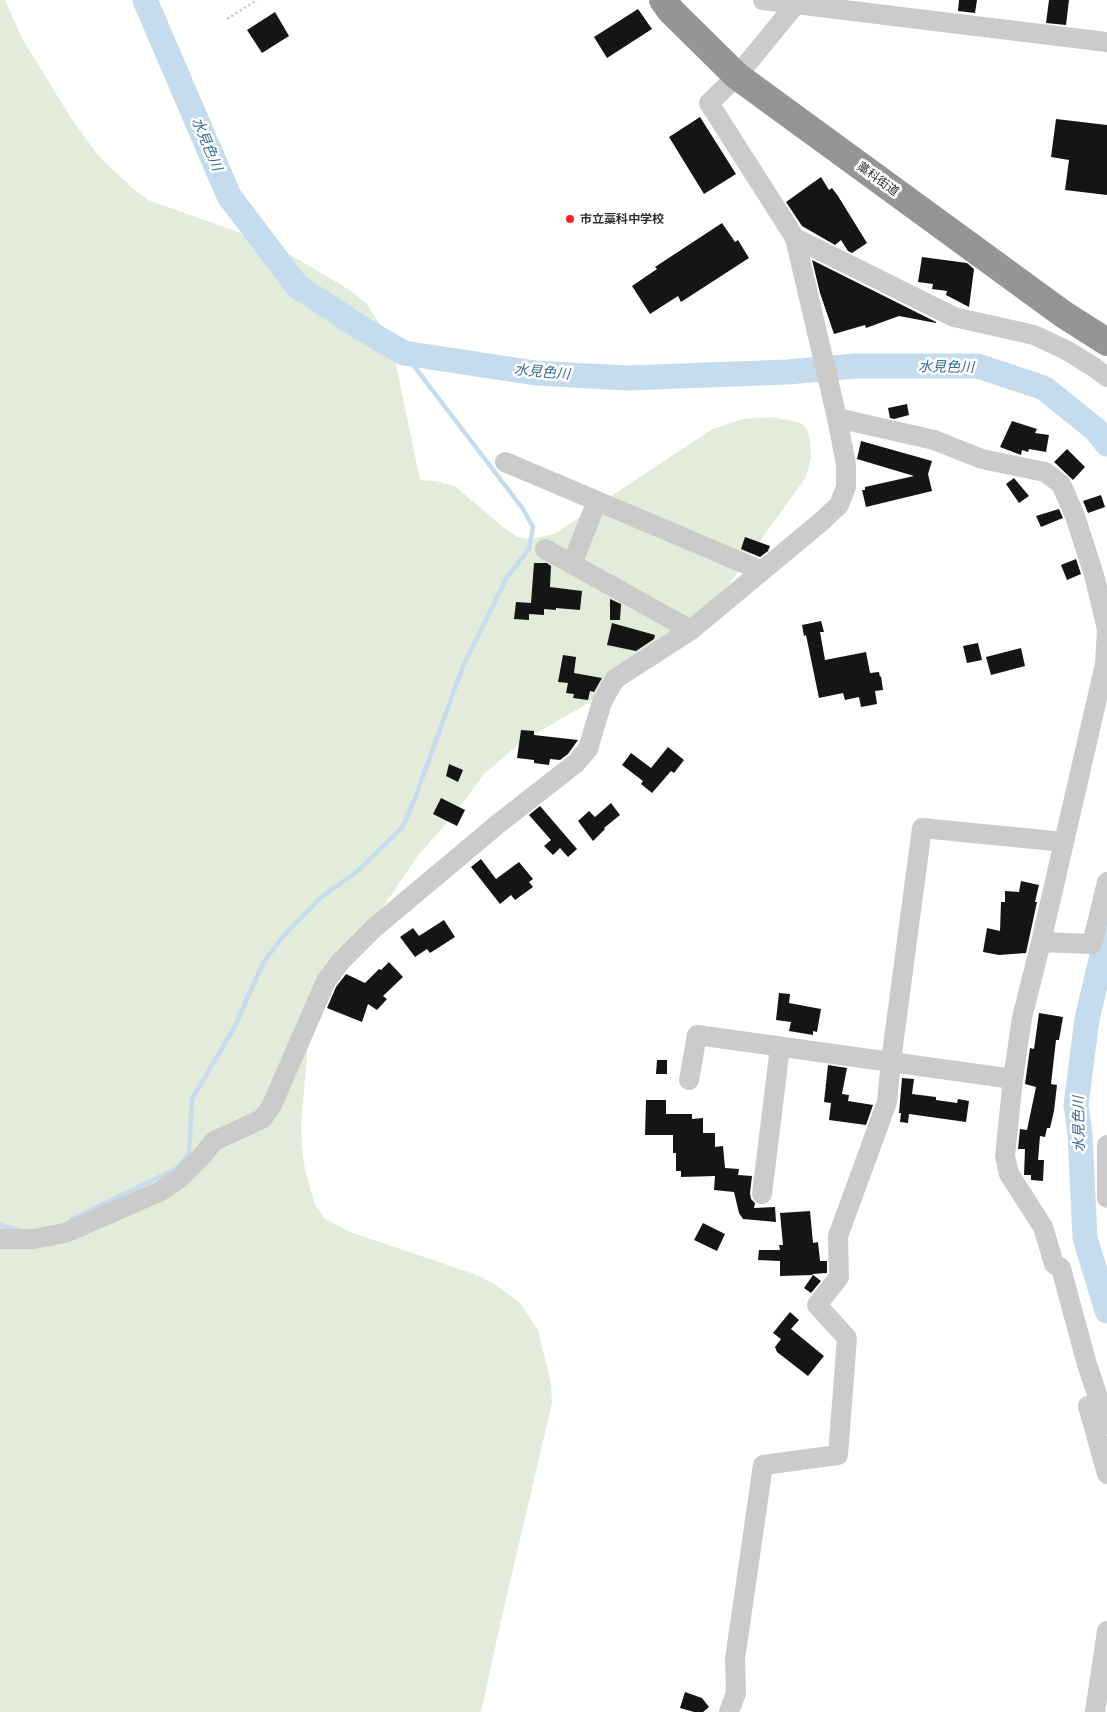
<!DOCTYPE html>
<meta charset="utf-8">
<style>
body{margin:0}
canvas{display:block;background:#fff}
</style>
<canvas width="1107" height="1712"></canvas>
<script>
const c = document.querySelector('canvas').getContext('2d');
c.lineJoin = 'round';
function fillPath(path, color) {
  c.fillStyle = color;
  c.fill(path, 'evenodd');
}
function toPath(rows) {
  const path = new Path2D();
  for (const r of rows) {
    path.moveTo(r[0], r[1]);
    for (let i = 2; i < r.length; i += 2) path.lineTo(r[i], r[i + 1]);
  }
  return path;
}
function strokePath(path, color, width, dash) {
  c.strokeStyle = color;
  c.lineWidth = width;
  c.lineCap = dash ? 'butt' : 'round';
  c.setLineDash(dash || []);
  c.stroke(path);
}
function label(font, color, halo, rows, align = 'center') {
  c.font = font + ' Lato,"Noto Sans JP",sans-serif';
  c.lineWidth = 5;
  c.setLineDash([]);
  c.textBaseline = 'middle';
  c.strokeStyle = halo;
  c.fillStyle = color;
  for (const [text, x, y, turn = 0] of rows) {
    c.save();
    c.translate(x, y);
    c.rotate((+turn || 0) * Math.PI / 180);
    c.textAlign = isNaN(turn) ? turn : align;
    if (halo) c.strokeText(text, 0, 0);
    c.fillText(text, 0, 0);
    c.restore();
  }
}
const green = toPath([
 [0,0,5,0,22,38,71,118,97,154,131,187,148,200,238,232,289,254,348,289,366,303,391,341,420,480,435,481,455,486,504,528,518,537,531,539,554,534,711,430,742,419,773,417,801,423,807,429,810,440,811,457,806,477,695,632,593,700,520,743,484,774,453,816,419,854,320,1000,309,1033,301,1125,302,1145,305,1170,315,1204,324,1218,350,1232,477,1275,496,1285,520,1303,538,1330,551,1383,552,1403,502,1616,481,1712,0,1712]
]);
const stream = toPath([
 [72,1219,176,1169,189,1154,192,1099,234,1028,263,963,285,934,319,899,359,870,402,828,414,801,463,666,507,577,529,549,533,527,523,509,404,353],
 [0,1225,18,1230]
]);
const river = toPath([
 [145,0,229,196,297,286,361,328,404,353,535,373,627,378,788,372,855,366,978,366,1044,388,1096,430,1107,444],
 [1107,935,1087,1019,1076,1105,1080,1134,1085,1238,1107,1311]
]);
const building = toPath([
 [959,0,977,0,975,13,958,11],
 [1049,0,1069,0,1066,25,1046,23],
 [638,9,652,29,607,58,594,37],
 [275,12,289,36,262,53,247,30],
 [700,117,736,174,704,194,669,137],
 [1056,119,1107,125,1107,195,1065,190,1069,160,1051,157],
 [821,177,829,190,832,188,838,196,867,243,852,253,848,251,841,240,835,245,802,226,786,202],
 [722,223,735,242,738,240,749,258,681,302,678,296,650,314,632,286,657,269,655,267],
 [922,257,967,263,974,269,969,307,946,295,947,291,932,289,933,284,918,282],
 [812,260,936,322,936,323,899,316,866,328,865,325,834,334,820,293],
 [907,404,909,415,894,419,890,418,888,408],
 [1012,421,1037,429,1035,433,1049,435,1046,452,1029,449,1028,452,1022,450,1021,455,1000,447],
 [861,441,932,461,928,474,932,491,866,507,862,490,865,490,865,487,914,476,857,459],
 [1067,449,1085,467,1073,480,1054,462],
 [1014,478,1029,496,1019,503,1006,484],
 [1101,495,1105,507,1088,513,1083,501],
 [1059,509,1063,518,1041,527,1036,516],
 [745,537,770,546,768,551,760,557,741,549],
 [1076,559,1081,574,1067,580,1061,565],
 [534,563,547,563,551,566,550,587,582,591,580,610,556,608,556,610,544,609,544,615,529,614,529,620,514,619,516,602,531,603],
 [610,599,621,604,620,620,610,620],
 [821,621,824,632,820,632,825,660,866,652,870,673,879,672,880,677,881,676,883,690,875,691,877,704,861,707,859,697,845,700,843,693,819,698,806,635,804,636,802,625],
 [612,623,655,635,654,639,636,651,607,645],
 [978,643,982,660,967,663,963,646],
 [1021,648,1025,666,991,675,986,657],
 [563,655,576,657,574,673,602,678,594,692,590,691,588,700,573,698,574,694,566,693,568,683,558,682],
 [521,730,534,731,534,735,578,740,568,754,560,760,550,759,549,765,534,763,534,760,517,758],
 [668,747,684,760,674,773,671,771,652,793,641,784,643,781,622,765,631,753,651,768],
 [449,764,463,770,458,782,446,776],
 [441,798,465,810,457,826,433,814],
 [611,803,620,815,604,828,605,829,593,841,578,821,589,811,595,817],
 [540,806,577,849,568,857,560,848,553,855,544,846,551,840,529,815],
 [481,859,496,879,519,862,533,879,529,882,533,887,515,900,511,895,500,904,471,867],
 [1021,881,1039,885,1035,902,1037,902,1026,953,999,955,983,952,987,928,1000,931,1001,902,1005,902,1005,891,1019,892],
 [444,920,455,937,430,953,427,949,415,957,400,937,413,928,419,936],
 [389,962,403,977,383,996,387,999,377,1010,368,1004,362,1022,327,1008,336,987,346,974,365,983,379,969,381,970],
 [779,993,790,994,789,1003,821,1009,817,1032,813,1031,813,1035,789,1031,791,1022,776,1020],
 [1039,1013,1063,1017,1059,1040,1056,1040,1051,1084,1057,1085,1054,1111,1050,1128,1047,1128,1045,1137,1040,1136,1038,1160,1044,1160,1043,1181,1031,1180,1031,1175,1024,1175,1025,1149,1018,1149,1020,1129,1027,1130,1036,1087,1025,1084,1030,1048,1034,1049],
 [657,1060,667,1060,667,1074,656,1074],
 [828,1065,847,1068,842,1094,849,1095,848,1101,873,1105,866,1125,829,1120,831,1103,824,1102],
 [902,1078,914,1079,912,1094,936,1097,936,1100,957,1103,958,1099,969,1101,966,1122,909,1114,908,1123,900,1122,901,1113,899,1113],
 [646,1100,666,1100,666,1114,692,1114,692,1119,703,1118,703,1133,715,1133,715,1147,723,1146,725,1168,739,1169,738,1175,752,1176,750,1193,751,1199,755,1203,754,1208,775,1207,776,1222,743,1219,739,1213,734,1192,714,1190,715,1176,681,1177,681,1171,676,1171,676,1153,673,1153,673,1135,645,1135],
 [810,1211,813,1243,818,1242,820,1261,827,1261,827,1273,812,1274,821,1281,811,1293,804,1288,813,1275,780,1276,780,1261,758,1260,759,1250,780,1250,779,1245,783,1245,780,1213],
 [703,1223,725,1234,717,1251,694,1240],
 [790,1312,799,1320,791,1329,824,1356,808,1376,777,1352,775,1347,781,1339,773,1333],
 [685,1692,702,1698,709,1707,703,1712,694,1712,680,1708]
]);
const path = toPath([
 [227,19,257,0]
]);
const minor = toPath([
 [763,0,1107,42],
 [795,238,954,317,1034,335,1068,351,1095,368,1107,377],
 [837,418,934,440,982,459,1045,472,1061,484,1075,516,1094,575,1107,629,1105,664,1041,942,1022,1018,1013,1079,1005,1156,1009,1174,1043,1227,1054,1264,1061,1268,1086,1361,1107,1424],
 [505,462,762,571],
 [545,549,691,630],
 [572,564,597,501],
 [1041,942,1092,944,1107,882],
 [689,1080,697,1035,1013,1079],
 [1107,1145,1107,1198],
 [762,1194,780,1047],
 [0,1239,34,1239,65,1233,161,1191,179,1179,202,1156,214,1141,262,1119,271,1107,326,981,341,961,374,928,498,824,576,763,588,749,602,702,615,679,691,630,822,521,839,505,846,487,846,464,837,418,795,238,709,103,737,76,796,4],
 [1088,1406,1107,1474],
 [729,1712,736,1693,735,1659,763,1465,838,1455,847,1338,817,1305,839,1277,838,1236,887,1102,891,1061,922,828,1064,842],
 [1095,1712,1107,1631]
]);
const highway = toPath([
 [663,0,671,11,737,76,1063,314,1107,342]
]);
const markers = [
 [570,219,5,"#f22327"]
];
const streetNames = [
 ["藁科街道",878,179,36]
];
const poiNames = [
 ["市立藁科中学校",580,219]
];
const waterNames = [
 ["水見色川",207,144,67],
 ["水見色川",946,367,1],
 ["水見色川",542,372,5],
 ["水見色川",1079,1124,-91]
];
fillPath(green, '#e3ecda');
strokePath(stream, '#c5dcee', 4.5);
strokePath(river, '#c5dcee', 25);
fillPath(building, '#151515');
strokePath(path, '#cbcbcb', 2.5, [2.5, 2.5]);
strokePath(minor, '#cbcbcb', 20);
strokePath(highway, '#959595', 28);
for (const [x, y, r, color] of markers) {
  const dot = new Path2D();
  dot.arc(x, y, r, 0, 2 * Math.PI);
  c.fillStyle = color;
  c.fill(dot);
  strokePath(dot, '#fff', 2);
}
label('12px', '#2e2e2e', '#fff', streetNames);
label('bold 12px', '#2e2e2e', '#fff', poiNames, 'left');
label('italic 14px', '#366b95', '#fff', waterNames);
</script>
